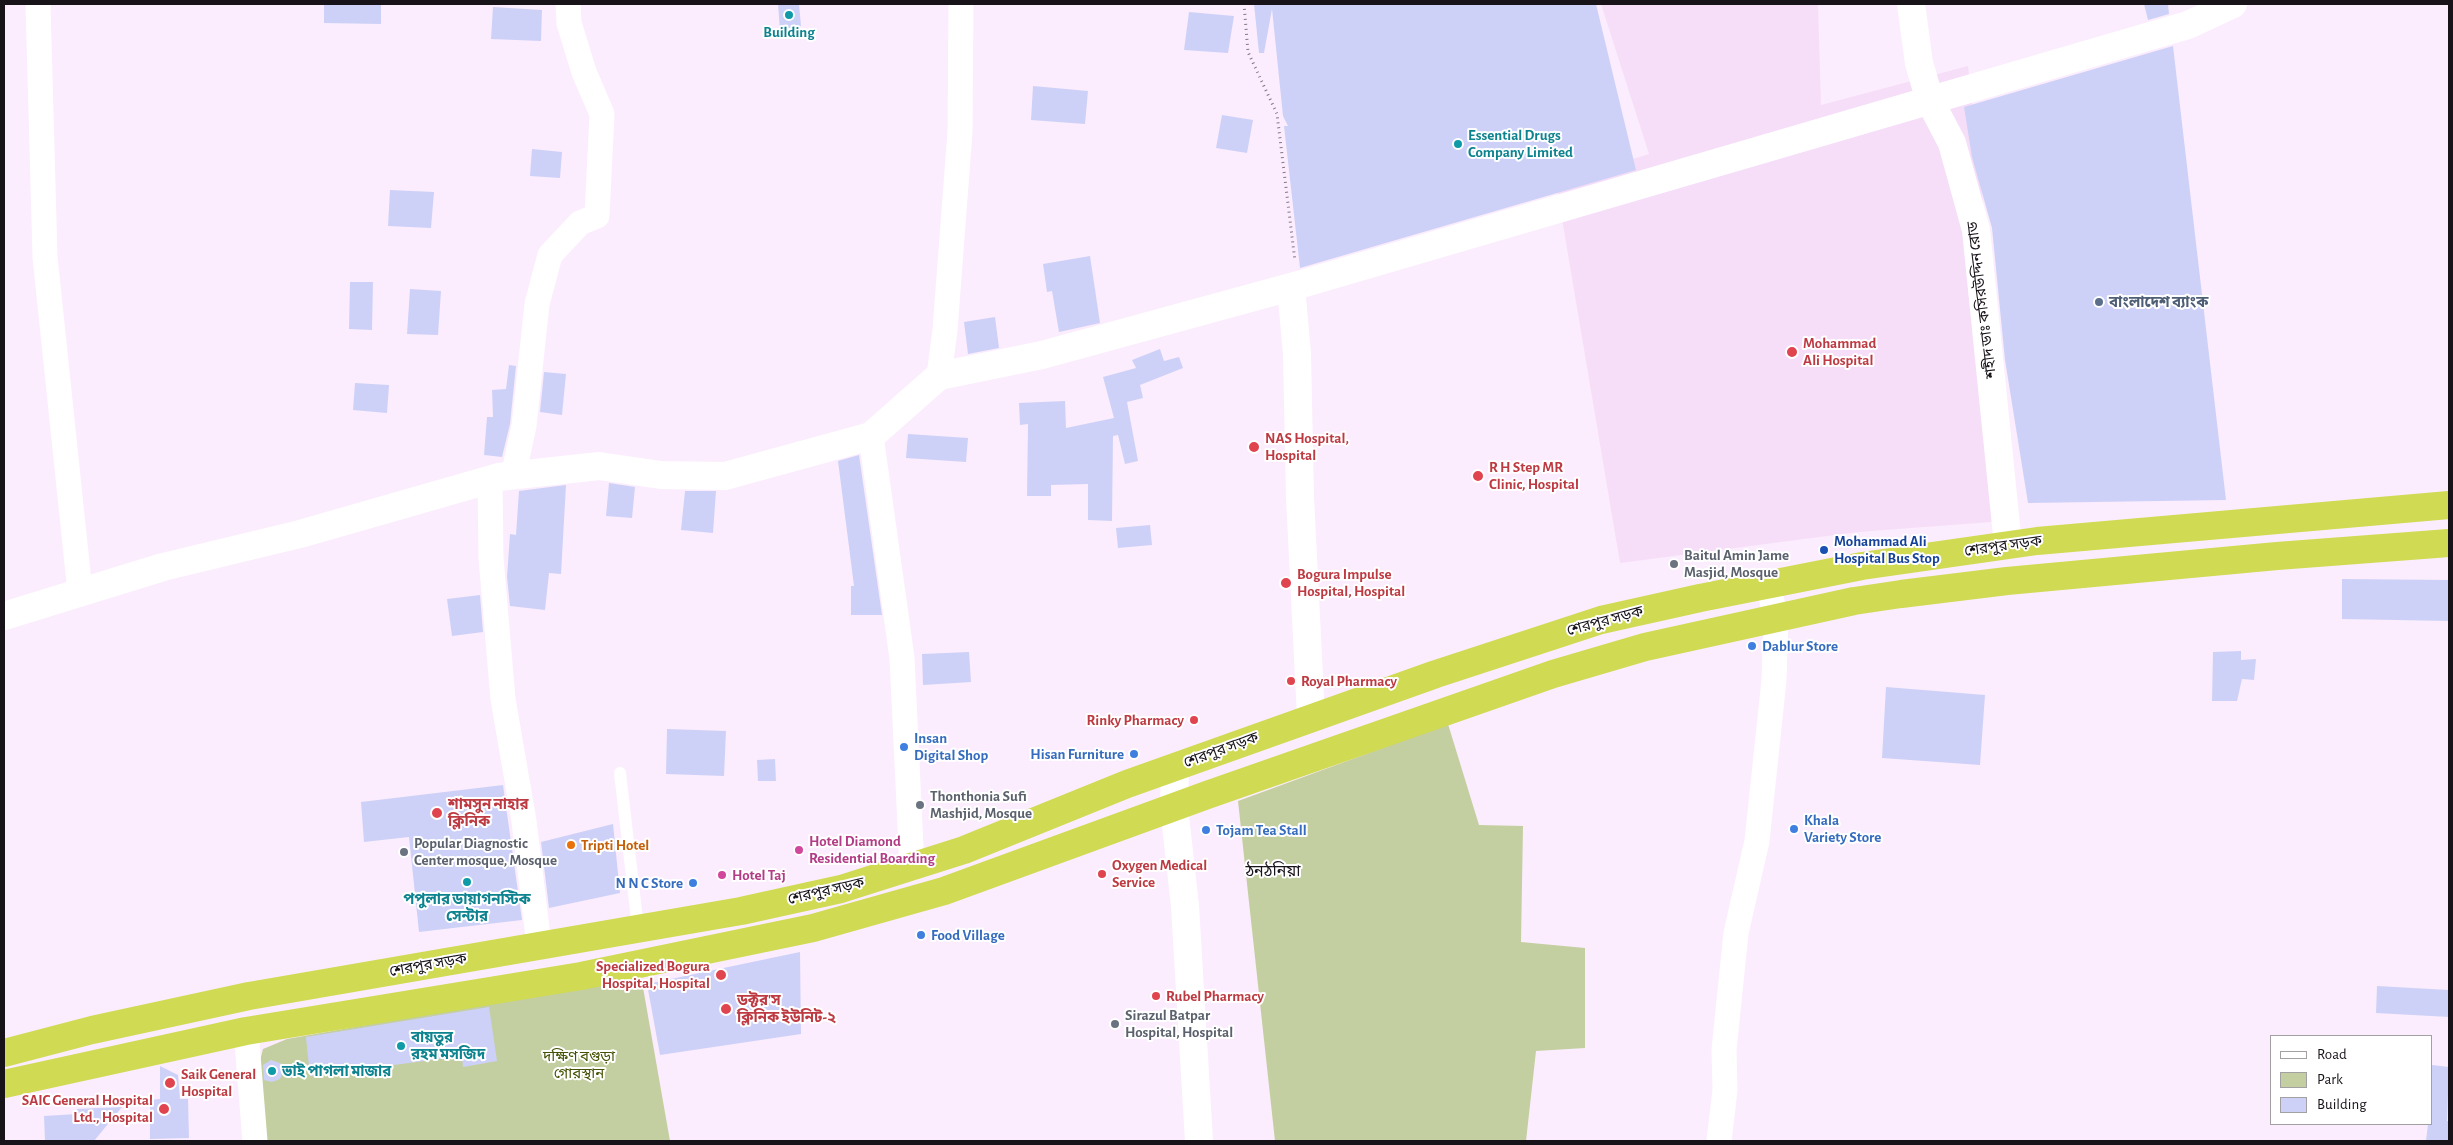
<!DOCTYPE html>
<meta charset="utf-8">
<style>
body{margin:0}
#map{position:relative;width:2453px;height:1145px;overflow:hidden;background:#fbedfd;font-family:"Alegreya Sans",sans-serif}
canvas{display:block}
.frame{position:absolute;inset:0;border:5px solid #181219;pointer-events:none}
.legend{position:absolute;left:2270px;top:1035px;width:162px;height:90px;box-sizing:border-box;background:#fff;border:1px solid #a3a0a3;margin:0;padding:6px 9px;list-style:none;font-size:15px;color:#181219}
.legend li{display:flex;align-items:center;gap:10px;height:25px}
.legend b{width:25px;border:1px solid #a3a0a3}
</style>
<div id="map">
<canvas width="2453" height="1145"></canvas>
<div class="frame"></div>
<ul class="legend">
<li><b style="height:6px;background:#fff"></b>Road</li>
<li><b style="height:14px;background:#c4cfa1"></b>Park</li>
<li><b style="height:14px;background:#ced1f7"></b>Building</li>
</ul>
</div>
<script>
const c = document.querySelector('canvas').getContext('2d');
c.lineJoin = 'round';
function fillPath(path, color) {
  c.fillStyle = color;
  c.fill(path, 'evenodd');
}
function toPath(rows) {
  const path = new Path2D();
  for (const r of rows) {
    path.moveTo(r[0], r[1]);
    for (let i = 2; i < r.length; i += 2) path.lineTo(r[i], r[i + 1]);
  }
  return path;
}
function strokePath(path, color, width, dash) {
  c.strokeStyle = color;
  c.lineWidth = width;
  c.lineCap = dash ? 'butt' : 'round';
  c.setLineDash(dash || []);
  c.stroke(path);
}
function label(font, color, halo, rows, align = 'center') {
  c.font = font + ' "Alegreya Sans","Noto Sans Bengali",sans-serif';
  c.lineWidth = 4;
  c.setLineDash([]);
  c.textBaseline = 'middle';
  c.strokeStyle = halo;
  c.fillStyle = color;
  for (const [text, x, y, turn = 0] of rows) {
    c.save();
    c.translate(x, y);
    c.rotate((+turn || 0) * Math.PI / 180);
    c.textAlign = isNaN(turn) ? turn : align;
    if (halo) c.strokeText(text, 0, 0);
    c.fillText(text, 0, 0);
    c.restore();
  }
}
const built = toPath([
 [1601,4,1818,4,1821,105,1968,66,2018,520,1858,532,1620,563,1556,183,1649,154]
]);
const green = toPath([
 [1448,724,1479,825,1523,826,1521,942,1585,948,1585,1048,1536,1051,1526,1141,1275,1141,1238,801],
 [641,976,670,1141,260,1141,256,1076,263,1049,287,1039]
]);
const building = toPath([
 [324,4,381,4,381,24,324,23],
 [778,4,799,4,801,26,780,30],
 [1254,4,1596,4,1636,170,1300,268,1284,126,1288,126,1283,116,1272,9,1264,53,1259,53],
 [2144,4,2168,4,2169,14,2148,20],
 [493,7,542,10,541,41,491,39],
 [1189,12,1234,16,1228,53,1184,50],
 [2173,46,2226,500,2028,503,2005,360,1992,228,1972,157,1964,107],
 [1033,86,1088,91,1085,124,1031,120],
 [1222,115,1253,120,1247,153,1216,148],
 [532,149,562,152,560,178,530,176],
 [390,190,434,192,431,228,388,226],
 [1090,256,1100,323,1059,332,1052,291,1047,292,1043,264],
 [350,282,373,282,372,330,349,329],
 [410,289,441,291,438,335,407,334],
 [995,317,999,348,968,354,964,322],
 [1160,349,1164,361,1179,357,1183,368,1140,385,1143,398,1127,402,1138,461,1125,464,1118,435,1113,436,1112,521,1088,520,1088,484,1051,485,1051,496,1027,496,1028,424,1020,425,1019,403,1065,401,1066,428,1114,418,1103,377,1136,368,1132,360],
 [509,365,516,366,510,424,502,457,484,455,487,417,493,417,492,390,506,389],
 [544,372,566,374,562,415,540,412],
 [355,383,389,385,387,413,353,410],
 [908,434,968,438,966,462,906,458],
 [859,455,882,615,851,615,851,586,854,586,838,461],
 [609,483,635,487,632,518,606,516],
 [566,485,561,574,549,573,545,610,510,606,507,577,510,534,516,535,519,491],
 [685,491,716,491,713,533,681,530],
 [1150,525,1152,545,1118,548,1116,528],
 [2342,579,2449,580,2449,621,2342,619],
 [480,595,483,632,452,636,447,599],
 [2241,651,2241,660,2256,659,2254,680,2242,679,2237,701,2212,701,2213,652],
 [969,652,971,682,923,685,922,654],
 [1886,687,1985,695,1980,765,1882,758],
 [667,729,726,731,724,776,666,774],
 [775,759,776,781,758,781,757,760],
 [503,785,522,920,419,932,409,837,364,842,361,802],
 [613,824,620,893,549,908,541,842],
 [800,952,801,1034,660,1055,647,984],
 [2377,986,2449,990,2449,1017,2376,1013],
 [489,1007,497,1061,463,1067,462,1056,310,1076,306,1037],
 [271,1060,285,1065,280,1079,272,1082,264,1080,263,1065],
 [2432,1065,2449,1067,2447,1121,2449,1121,2449,1141,2426,1141,2428,1124,2432,1124],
 [160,1066,178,1075,180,1099,188,1099,189,1138,150,1139,150,1100,160,1099],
 [122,1107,94,1141,45,1141,44,1116,77,1114,77,1109]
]);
const path = toPath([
 [1244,4,1248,52,1277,114,1295,261]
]);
const lane = toPath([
 [620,773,638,928]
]);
const street = toPath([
 [38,4,45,257,80,592],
 [939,376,945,330,960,132,961,4],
 [871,436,902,658,912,868],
 [513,476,524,426,537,304,550,255,580,223,597,216,602,114,584,72,569,23,568,4],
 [490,480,491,558,503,699,524,821,539,945],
 [246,1031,255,1141],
 [1719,1141,1725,1090,1724,1050,1736,933,1757,841,1774,680,1776,619,1768,584]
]);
const secondary = toPath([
 [1911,4,1919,63,1930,101,1952,143,1976,230,2008,545],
 [1291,287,1297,354,1300,497,1311,717],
 [4,616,163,567,300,534,499,477,599,466,661,475,725,476,871,436,939,376,1042,355,1298,285,2188,25,2233,4],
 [1175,767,1174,807,1185,906,1199,1141]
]);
const highway = toPath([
 [4,1053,92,1030,249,996,741,911,841,889,964,850,1127,784,1436,674,1601,620,1700,598,1862,566,2037,541,2449,505],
 [4,1084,246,1031,581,976,813,928,944,891,1207,795,1553,674,1645,647,1854,601,1901,594,2007,581,2277,556,2449,543]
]);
const markers = [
 [789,15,5,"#0f9aa8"],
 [1458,144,5,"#0f9aa8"],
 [2099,302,5,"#5c6f8a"],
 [1792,352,6,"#e0444e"],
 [1254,447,6,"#e0444e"],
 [1478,476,6,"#e0444e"],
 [1824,550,5,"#1a4fb4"],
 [1674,564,5,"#6b7280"],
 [1286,583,6,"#e0444e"],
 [1752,646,5,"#3f7fe0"],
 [1291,681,5,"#e0444e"],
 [1194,720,5,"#e0444e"],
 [904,747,5,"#3f7fe0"],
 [1134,754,5,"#3f7fe0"],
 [920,805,5,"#6b7280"],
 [437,813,6,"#e0444e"],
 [1794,829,5,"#3f7fe0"],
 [1206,830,5,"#3f7fe0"],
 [571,845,5,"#e8710a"],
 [799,850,5,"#d1479c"],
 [404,852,5,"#6b7280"],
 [1102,874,5,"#e0444e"],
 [722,875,5,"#d1479c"],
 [467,882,5,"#0f9aa8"],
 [693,883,5,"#3f7fe0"],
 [921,935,5,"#3f7fe0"],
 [721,975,6,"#e0444e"],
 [1156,996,5,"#e0444e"],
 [726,1009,6,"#e0444e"],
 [1115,1024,5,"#6b7280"],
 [401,1046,5,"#0f9aa8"],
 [272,1071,5,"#0f9aa8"],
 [170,1083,6,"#e0444e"],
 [164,1109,6,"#e0444e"]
];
const cultureNames = [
 ["Building",789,32,"center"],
 ["Essential Drugs",1468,135],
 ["Company Limited",1468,152],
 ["পপুলার ডায়াগনস্টিক",467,899,"center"],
 ["সেন্টার",467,916,"center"],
 ["বায়তুর",411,1037],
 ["রহম মসজিদ",411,1054],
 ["ভাই পাগলা মাজার",282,1071]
];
const streetNames = [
 ["শহীদ ডাঃ কসিরউদ্দিন রোড",1982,300,-97],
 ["শেরপুর সড়ক",2003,546,-8],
 ["শেরপুর সড়ক",1605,621,-15],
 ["শেরপুর সড়ক",1221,750,-20],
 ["শেরপুর সড়ক",826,891,-13],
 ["শেরপুর সড়ক",428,965,-10]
];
const serviceNames = [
 ["বাংলাদেশ ব্যাংক",2109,302]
];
const healthNames = [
 ["Mohammad",1803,343],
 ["Ali Hospital",1803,360],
 ["NAS Hospital,",1265,438],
 ["Hospital",1265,455],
 ["R H Step MR",1489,467],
 ["Clinic, Hospital",1489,484],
 ["Bogura Impulse",1297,574],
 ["Hospital, Hospital",1297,591],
 ["Royal Pharmacy",1301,681],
 ["Rinky Pharmacy",1184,720,"right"],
 ["শামসুন নাহার",448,804],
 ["ক্লিনিক",448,821],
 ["Oxygen Medical",1112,865],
 ["Service",1112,882],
 ["Specialized Bogura",710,966,"right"],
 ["Hospital, Hospital",710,983,"right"],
 ["Rubel Pharmacy",1166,996],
 ["ডক্টর'স",737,1000],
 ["ক্লিনিক ইউনিট-২",737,1017],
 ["Saik General",181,1074],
 ["Hospital",181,1091],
 ["SAIC General Hospital",153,1100,"right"],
 ["Ltd., Hospital",153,1117,"right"]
];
const transitNames = [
 ["Mohammad Ali",1834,541],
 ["Hospital Bus Stop",1834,558]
];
const worshipNames = [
 ["Baitul Amin Jame",1684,555],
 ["Masjid, Mosque",1684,572],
 ["Thonthonia Sufi",930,796],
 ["Mashjid, Mosque",930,813],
 ["Popular Diagnostic",414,843],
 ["Center mosque, Mosque",414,860],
 ["Sirazul Batpar",1125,1015],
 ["Hospital, Hospital",1125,1032]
];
const shopNames = [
 ["Dablur Store",1762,646],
 ["Insan",914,738],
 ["Digital Shop",914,755],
 ["Hisan Furniture",1124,754,"right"],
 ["Khala",1804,820],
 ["Variety Store",1804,837],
 ["Tojam Tea Stall",1216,830],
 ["N N C Store",683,883,"right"],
 ["Food Village",931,935]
];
const hotelNames = [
 ["Hotel Diamond",809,841],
 ["Residential Boarding",809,858],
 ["Hotel Taj",732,875]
];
const foodNames = [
 ["Tripti Hotel",581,845]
];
const parkNames = [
 ["দক্ষিণ বগুড়া",579,1056],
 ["গোরস্থান",579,1073]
];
const neighbourhoodNames = [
 ["ঠনঠনিয়া",1273,871]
];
fillPath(built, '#f6def9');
fillPath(green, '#c4cfa1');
fillPath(building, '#ced1f7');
strokePath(path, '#827883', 3, [1, 4]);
strokePath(lane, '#fff', 12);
strokePath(street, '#fff', 25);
strokePath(secondary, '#fff', 28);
strokePath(highway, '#d0da52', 28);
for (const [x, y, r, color] of markers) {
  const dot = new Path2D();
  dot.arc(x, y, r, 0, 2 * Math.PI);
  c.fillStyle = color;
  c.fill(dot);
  strokePath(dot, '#fff', 2);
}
label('bold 15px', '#0d838f', '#fff', cultureNames, 'left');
label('15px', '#181219', '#fff', streetNames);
label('bold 15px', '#4e5e75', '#fff', serviceNames, 'left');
label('bold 15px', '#be3a42', '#fff', healthNames, 'left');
label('bold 15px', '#164399', '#fff', transitNames, 'left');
label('bold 15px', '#5b616d', '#fff', worshipNames, 'left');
label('bold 15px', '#366cbe', '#fff', shopNames, 'left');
label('bold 15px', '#b23c85', '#fff', hotelNames, 'left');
label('bold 15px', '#c56008', '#fff', foodNames, 'left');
label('15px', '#455103', '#fff', parkNames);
label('16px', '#181219', '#fff', neighbourhoodNames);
</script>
